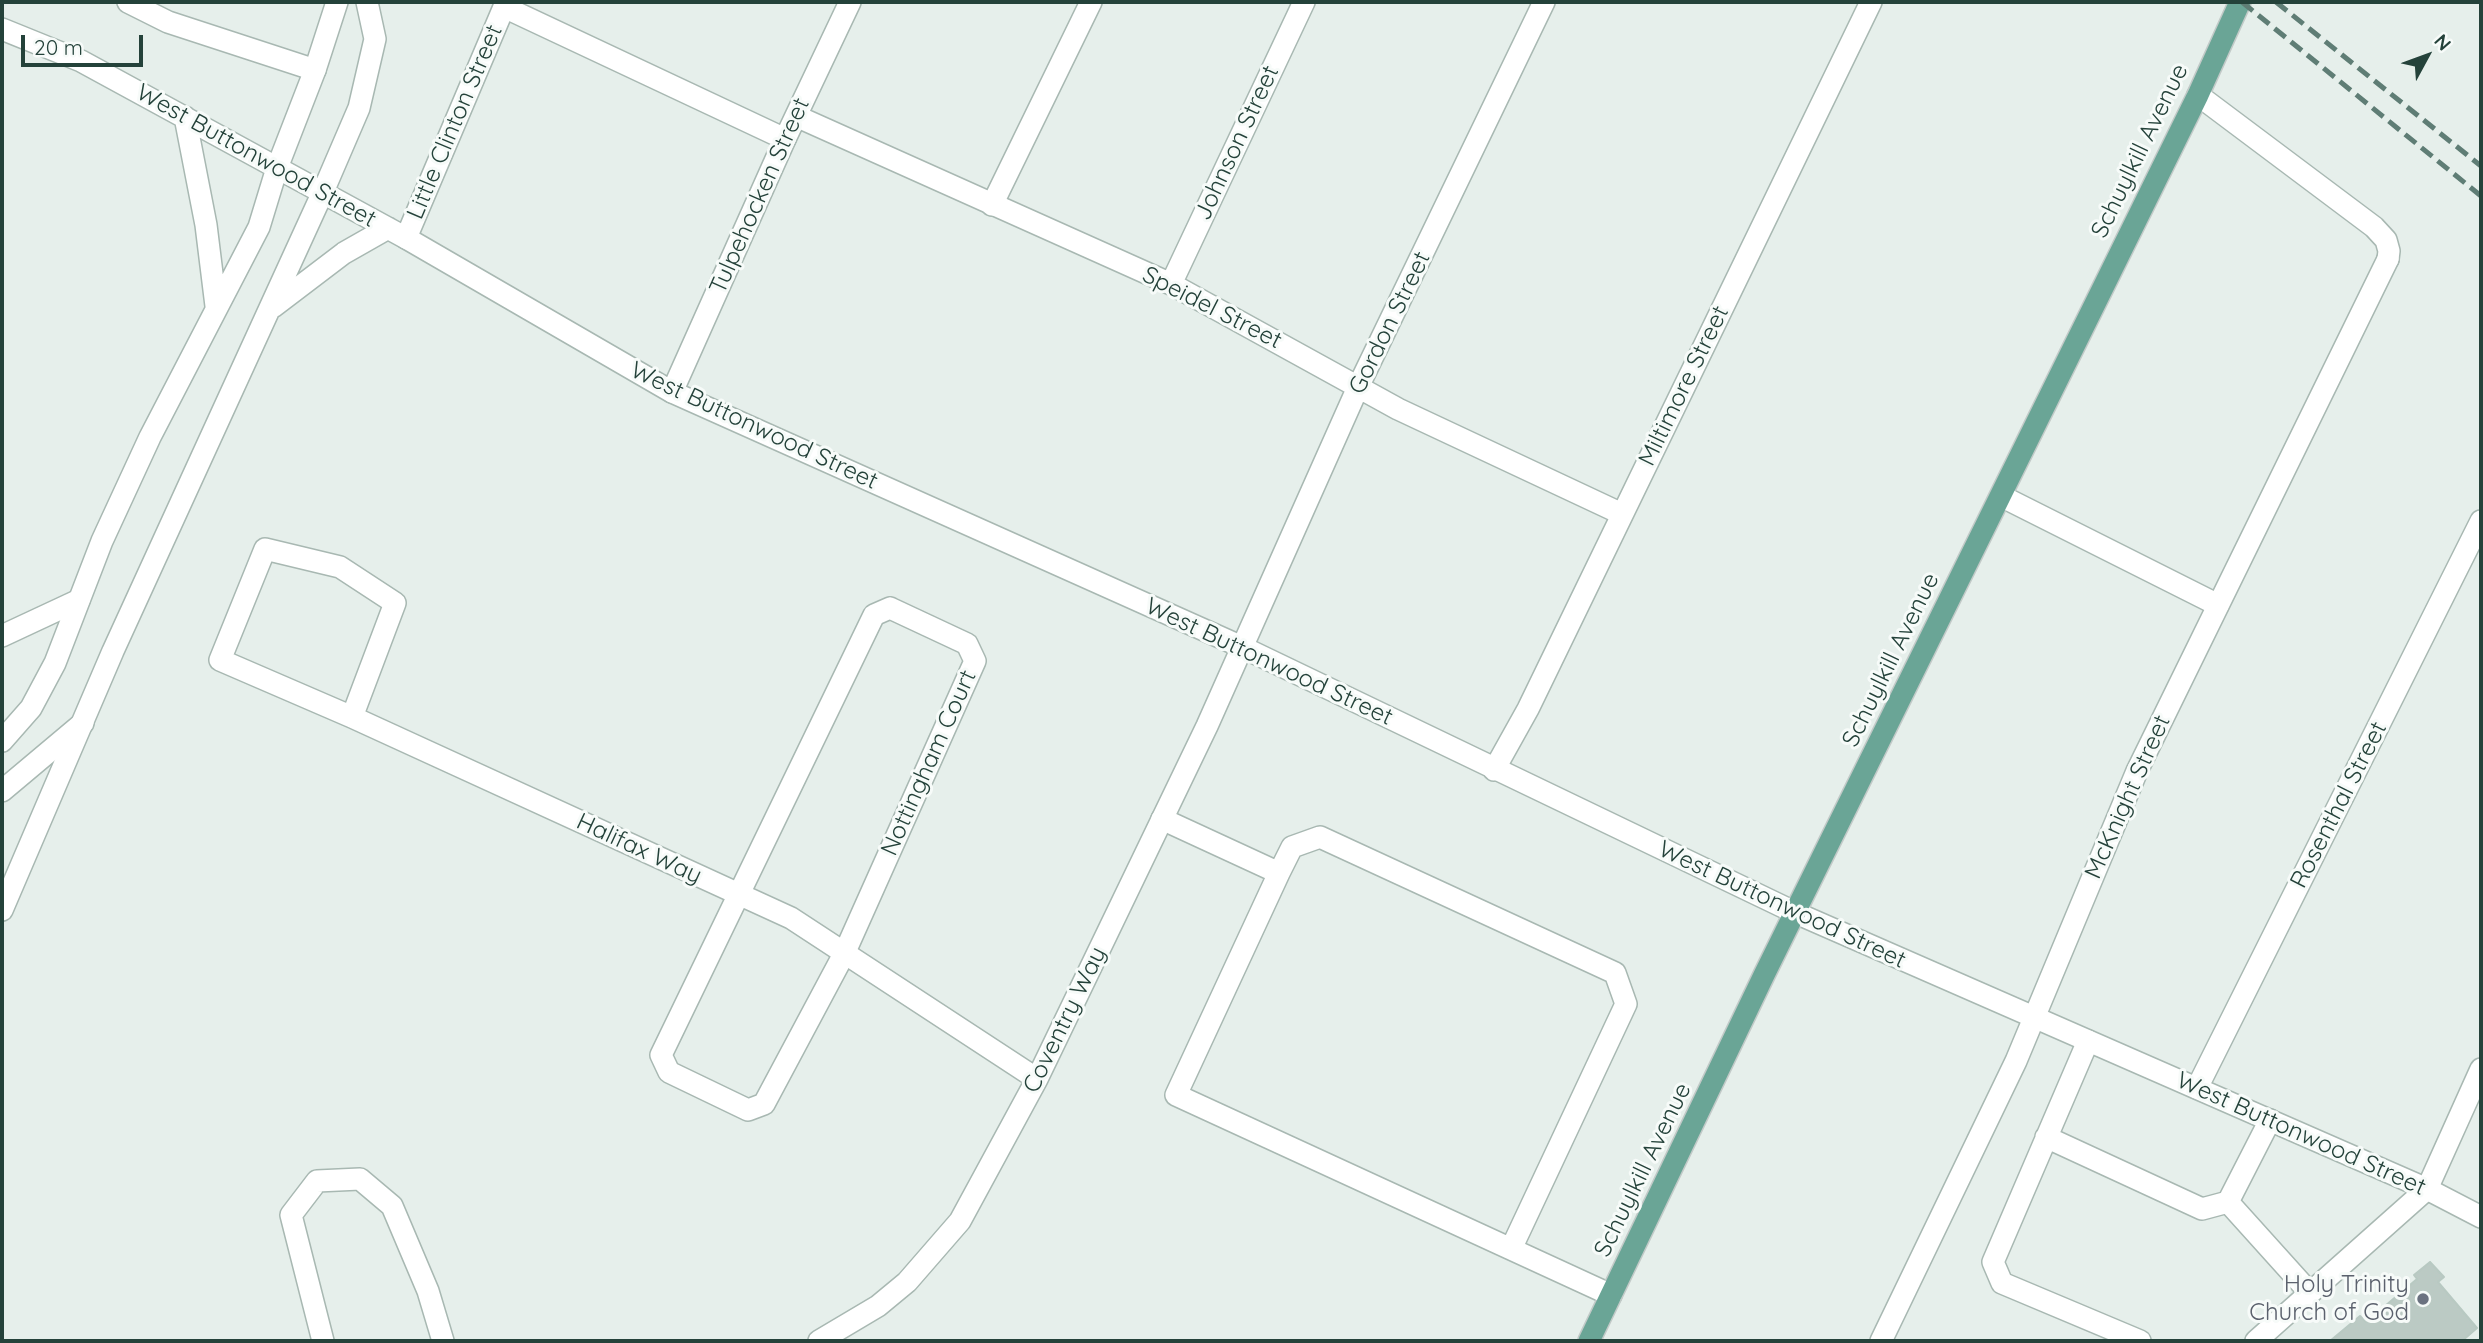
<!DOCTYPE html>
<style>
body{margin:0}
#map{position:relative;width:2483px;height:1343px;overflow:hidden;background:#e6efeb;font-family:Quicksand,sans-serif}
canvas{display:block}
.frame{position:absolute;inset:0;border:4px solid #24423a;pointer-events:none}
.north{position:absolute;left:2392px;top:21px;width:70px;height:70px;-webkit-text-stroke:5px #f7fbf9;paint-order:stroke;rotate:49deg;font-size:19px;font-weight:700;line-height:28px;text-align:center;color:#24423a}
.north::after{content:'';display:block;margin:auto;width:24px;height:32px;background:#24423a;clip-path:polygon(50% 0,100% 100%,50% 72%,0 100%)}
.scale{position:absolute;left:21px;top:35px;width:122px;height:32px;box-sizing:border-box;border:4px solid #24423a;border-top:0;padding-left:9px;font-size:21px;line-height:24px;white-space:nowrap;color:#24423a;-webkit-text-stroke:5px #f7fbf9;paint-order:stroke}
</style>
<div id="map">
<canvas width="2483" height="1343"></canvas>
<div class="frame"></div>
<div class="north">N</div>
<div class="scale">20 m</div>
</div>
<script>
const c = document.querySelector('canvas').getContext('2d');
c.lineJoin = 'round';
function fillPath(path, color) {
  c.fillStyle = color;
  c.fill(path, 'evenodd');
}
function toPath(rows) {
  const path = new Path2D();
  for (const r of rows) {
    path.moveTo(r[0], r[1]);
    for (let i = 2; i < r.length; i += 2) path.lineTo(r[i], r[i + 1]);
  }
  return path;
}
function strokePath(path, color, width, dash) {
  c.strokeStyle = color;
  c.lineWidth = width;
  c.lineCap = dash ? 'butt' : 'round';
  c.setLineDash(dash || []);
  c.stroke(path);
}
function label(font, color, halo, rows, align = 'center') {
  c.font = font + ' Quicksand,sans-serif';
  c.lineWidth = 6;
  c.setLineDash([]);
  c.textBaseline = 'middle';
  c.strokeStyle = halo;
  c.fillStyle = color;
  for (const [text, x, y, turn = 0] of rows) {
    c.save();
    c.translate(x, y);
    c.rotate((+turn || 0) * Math.PI / 180);
    c.textAlign = isNaN(turn) ? turn : align;
    if (halo) c.strokeText(text, 0, 0);
    c.fillText(text, 0, 0);
    c.restore();
  }
}
const building = toPath([
 [2430,1262,2444,1277,2438,1282,2477,1328,2462,1341,2330,1341,2360,1316,2366,1322,2417,1279,2414,1275,2430,1262]
]);
const service = toPath([
 [2198,95,2374,227,2386,240,2389,251,2388,259],
 [277,168,315,70,337,2],
 [322,194,359,108,375,39,367,2],
 [992,205,1091,2],
 [406,238,504,7,785,139],
 [2001,496,2218,605],
 [890,608,967,644,975,661,844,954,764,1104,748,1110,669,1072,661,1055,874,615,890,608],
 [1162,819,1279,873,1176,1095,1611,1295],
 [1279,873,1292,847,1320,837,1615,973,1626,1004,1511,1249],
 [2088,1041,1993,1262,2002,1283,2140,1341],
 [2046,1137,2202,1209,2228,1202,2270,1120],
 [2228,1202,2310,1293]
]);
const pedestrian = toPath([
 [128,2,168,22,315,70],
 [2,636,79,600],
 [2,791,83,723]
]);
const minor = toPath([
 [796,116,1171,284,1398,409,1622,514],
 [1171,284,1304,2],
 [672,392,785,139,850,2],
 [352,717,395,603,340,567,265,549,220,660,352,717,791,918,1037,1079],
 [1494,770,1528,709,1871,2],
 [2197,1088,2481,521],
 [323,1341,291,1215,317,1181,360,1179,392,1206,428,1291,443,1341],
 [819,1341,878,1306,907,1282,960,1221,1037,1079,1207,726,1359,385,1544,2],
 [1881,1341,2016,1061,2137,771,2388,259],
 [2256,1341,2427,1189,2481,1069]
]);
const tertiary = toPath([
 [2,29,81,61,406,238,672,392,1242,647,1796,913,2427,1189,2481,1217],
 [185,117,206,225,216,306],
 [273,307,344,253,388,228],
 [2,741,31,708,55,663,102,541,150,437,259,227,277,168],
 [2,910,113,651,322,194]
]);
const primary = toPath([
 [1589,1341,1765,973,2198,95,2240,2]
]);
const rail = toPath([
 [2242,2,2481,196],
 [2276,2,2481,166]
]);
const markers = [
 [2423,1299,7,"#6b7280"]
];
const streetNames = [
 ["Little Clinton Street",455,122,-67],
 ["Johnson Street",1237,143,-65],
 ["Schuylkill Avenue",2140,151,-64],
 ["West Buttonwood Street",256,156,29],
 ["Tulpehocken Street",760,196,-66],
 ["Speidel Street",1212,308,27],
 ["Gordon Street",1390,323,-64],
 ["Miltimore Street",1684,386,-64],
 ["West Buttonwood Street",754,426,25],
 ["Schuylkill Avenue",1891,660,-64],
 ["West Buttonwood Street",1269,662,25],
 ["Nottingham Court",929,763,-66],
 ["McKnight Street",2128,797,-66],
 ["Rosenthal Street",2339,805,-63],
 ["Halifax Way",639,849,25],
 ["West Buttonwood Street",1782,905,25],
 ["Coventry Way",1065,1020,-64],
 ["West Buttonwood Street",2301,1134,24],
 ["Schuylkill Avenue",1643,1170,-64]
];
const worshipNames = [
 ["Holy Trinity",2409,1285],
 ["Church of God",2409,1313]
];
fillPath(building, '#bbcac4');
strokePath(building, '#b8c9c2', 2);
strokePath(service, '#a8b8b2', 24);
strokePath(pedestrian, '#a8b8b2', 24);
strokePath(minor, '#a8b8b2', 24);
strokePath(tertiary, '#a8b8b2', 24);
strokePath(primary, '#c2cac8', 24);
strokePath(service, '#fff', 21);
strokePath(pedestrian, '#fff', 21);
strokePath(minor, '#fff', 21);
strokePath(tertiary, '#fff', 21);
strokePath(primary, '#6aa596', 21);
strokePath(rail, '#5f7d75', 5, [14, 7]);
for (const [x, y, r, color] of markers) {
  const dot = new Path2D();
  dot.arc(x, y, r, 0, 2 * Math.PI);
  c.fillStyle = color;
  c.fill(dot);
  strokePath(dot, '#f7fbf9', 2.5);
}
label('24px', '#24423a', '#f7fbf9', streetNames);
label('24px', '#5b616d', '#f7fbf9', worshipNames, 'right');
</script>
